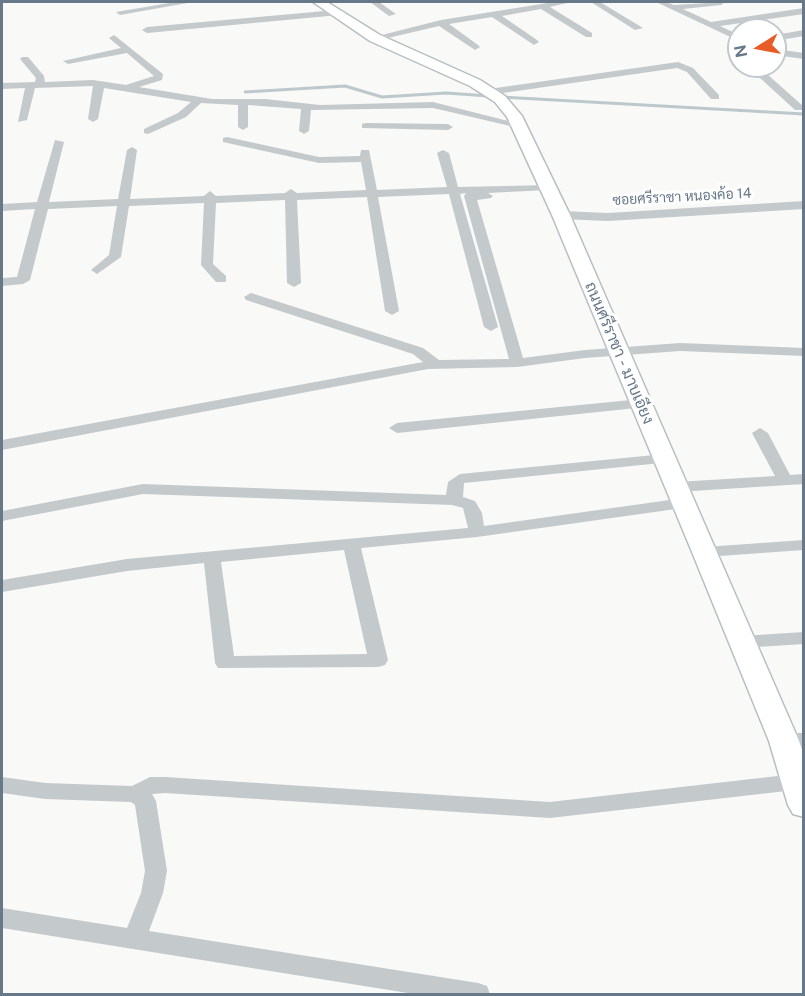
<!DOCTYPE html>
<meta charset="utf-8">
<style>
body{margin:0}
#map{position:relative;width:805px;height:996px;overflow:hidden;background:#f9f9f7;font-family:"Public Sans",sans-serif}
canvas{display:block}
.frame{position:absolute;inset:0;border:3px solid #677888;pointer-events:none}
.north{position:absolute;left:727px;top:18px;width:60px;height:60px;box-sizing:border-box;background:#fff;border:2px solid #c2c9cf;border-radius:50%;rotate:259deg;font-size:16px;font-weight:700;line-height:24px;text-align:center;color:#677888}
.north::after{content:'';display:block;margin:auto;width:21px;height:27px;background:#e85c28;clip-path:polygon(50% 0,100% 100%,50% 72%,0 100%)}
</style>
<div id="map">
<canvas width="805" height="996"></canvas>
<div class="frame"></div>
<div class="north">N</div>
</div>
<script>
const c = document.querySelector('canvas').getContext('2d');
c.lineJoin = 'round';
function toPath(rows) {
  const path = new Path2D();
  for (const r of rows) {
    path.moveTo(r[0], r[1]);
    for (let i = 2; i < r.length; i += 2) path.lineTo(r[i], r[i + 1]);
  }
  return path;
}
function strokePath(path, color, width, dash) {
  c.strokeStyle = color;
  c.lineWidth = width;
  c.lineCap = dash ? 'butt' : 'round';
  c.setLineDash(dash || []);
  c.stroke(path);
}
function fillPath(path, color) {
  c.fillStyle = color;
  c.fill(path, 'evenodd');
}
function label(font, color, halo, rows, align = 'center') {
  c.font = font + ' "Public Sans",Sarabun,sans-serif';
  c.lineWidth = 6;
  c.setLineDash([]);
  c.textBaseline = 'middle';
  c.strokeStyle = halo;
  c.fillStyle = color;
  for (const [text, x, y, turn = 0] of rows) {
    c.save();
    c.translate(x, y);
    c.rotate((+turn || 0) * Math.PI / 180);
    c.textAlign = isNaN(turn) ? turn : align;
    if (halo) c.strokeText(text, 0, 0);
    c.fillText(text, 0, 0);
    c.restore();
  }
}
const stream = toPath([
 [245,92,345,86,382,97,446,93,489,96],
 [501,97,804,114]
]);
const minor = toPath([
 [175,2,193,2,120,15,116,12,175,2],
 [370,2,379,2,396,14,389,16,370,2],
 [554,2,571,2,550,7,592,33,592,37,586,37,541,9,502,16,537,40,539,42,534,45,492,17,449,24,478,45,480,47,475,50,439,26,375,41,370,38,441,20,554,2],
 [591,2,600,2,643,28,635,30,591,2],
 [656,2,666,2,674,5,725,2,721,5,683,9,711,22,804,8,804,14,720,26,739,35,739,41,656,2],
 [336,10,340,13,339,15,147,33,142,30,147,27,336,10],
 [804,30,804,36,775,41,775,35,804,30],
 [114,35,163,74,162,80,139,87,212,99,265,99,320,105,433,102,524,125,519,128,433,108,311,110,309,131,304,134,299,131,301,109,248,105,248,127,243,130,238,127,238,105,201,103,186,117,148,134,144,133,144,129,178,113,191,102,104,88,98,119,93,122,88,119,93,86,35,88,27,120,18,122,25,88,2,89,2,83,35,82,36,78,20,59,22,57,28,57,44,76,45,82,93,80,126,85,154,76,127,53,68,64,63,61,121,48,109,38,114,35],
 [775,49,804,53,804,59,775,55,775,49],
 [678,62,693,68,719,95,719,99,711,99,687,72,677,68,489,95,484,92,489,89,678,62],
 [747,66,758,66,803,106,803,110,795,110,747,66],
 [366,123,448,124,453,127,448,130,362,128,362,124,366,123],
 [227,137,319,157,360,156,361,150,369,150,377,190,447,187,437,153,443,150,449,153,458,187,552,185,552,189,548,190,488,193,493,196,491,198,477,200,523,358,585,350,680,343,804,348,804,356,680,351,585,358,517,367,428,369,2,450,2,440,423,362,413,354,246,300,244,297,251,293,423,348,439,360,509,359,464,196,466,193,460,194,498,327,491,331,484,327,449,194,378,197,399,311,392,315,385,311,367,197,297,200,301,283,294,287,287,283,285,200,216,203,213,264,226,276,226,282,216,282,201,265,204,203,129,206,121,257,97,274,91,270,109,255,117,206,48,209,30,280,23,284,2,286,2,278,17,277,35,209,2,211,2,204,37,202,55,140,64,142,49,202,118,199,127,150,132,147,137,150,130,199,204,196,210,191,216,196,285,193,291,189,297,193,366,190,361,162,319,163,223,142,223,138,227,137],
 [804,201,804,209,608,221,561,219,555,215,561,211,608,213,804,201],
 [641,399,646,401,649,404,646,407,397,433,389,428,397,423,641,399],
 [760,428,768,433,790,475,804,474,804,484,677,492,669,487,677,482,775,476,752,433,760,428],
 [665,454,671,456,673,459,671,462,464,483,463,497,475,501,482,513,484,526,684,498,692,503,690,507,477,537,361,548,388,660,385,665,378,667,218,668,215,663,204,563,127,571,2,592,2,580,127,559,468,528,463,508,452,505,143,494,2,521,2,511,143,484,446,495,448,482,460,474,665,454],
 [344,550,367,654,234,656,221,562,344,550],
 [804,540,804,550,705,557,696,552,705,547,804,540],
 [804,632,804,644,742,648,735,647,733,642,735,637,742,636,804,632],
 [784,733,804,733,804,749,777,746,774,741,777,736,784,733],
 [795,774,804,778,802,788,795,790,550,818,165,793,152,794,156,801,167,871,163,893,149,931,478,983,487,986,490,994,414,994,2,928,2,908,127,928,141,893,145,871,135,805,131,802,45,799,2,793,2,777,45,783,132,786,150,777,165,777,550,802,795,774]
]);
const secondary = toPath([
 [313,2,327,2,380,35,480,80,505,96,522,116,570,215,799,741,804,755,804,817,793,814,788,805,769,741,692,552,552,215,507,117,495,102,470,86,370,41,313,2]
]);
const farStreetnames = [
 ["ซอยศรีราชา หนองค้อ 14",682,197,-3]
];
const streetNames = [
 ["ถนนศรีราชา - มาบเอียง",619,353,67]
];
strokePath(stream, '#bdc8cc', 3);
strokePath(secondary, '#b9bec3', 3);
fillPath(minor, '#c4c9cc');
fillPath(secondary, '#fff');
label('14px', '#677888', '#fff', farStreetnames);
label('16px', '#677888', '#fff', streetNames);
</script>
